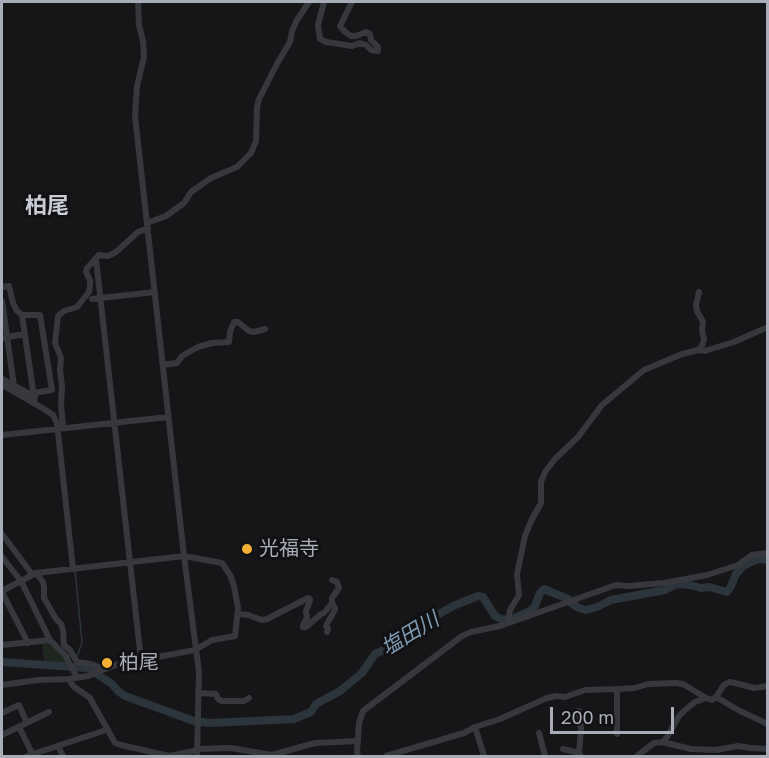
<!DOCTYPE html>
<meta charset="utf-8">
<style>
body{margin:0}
#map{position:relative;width:769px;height:758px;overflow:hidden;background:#161618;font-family:"Golos Text",sans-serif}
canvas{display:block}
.frame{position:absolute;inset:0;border:3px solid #a8adb8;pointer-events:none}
.scale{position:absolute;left:550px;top:707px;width:124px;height:27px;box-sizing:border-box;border:3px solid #a8adb8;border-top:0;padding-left:8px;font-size:18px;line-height:21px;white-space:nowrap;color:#a8adb8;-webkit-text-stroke:4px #111113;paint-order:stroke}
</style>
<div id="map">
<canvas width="769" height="758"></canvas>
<div class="frame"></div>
<div class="scale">200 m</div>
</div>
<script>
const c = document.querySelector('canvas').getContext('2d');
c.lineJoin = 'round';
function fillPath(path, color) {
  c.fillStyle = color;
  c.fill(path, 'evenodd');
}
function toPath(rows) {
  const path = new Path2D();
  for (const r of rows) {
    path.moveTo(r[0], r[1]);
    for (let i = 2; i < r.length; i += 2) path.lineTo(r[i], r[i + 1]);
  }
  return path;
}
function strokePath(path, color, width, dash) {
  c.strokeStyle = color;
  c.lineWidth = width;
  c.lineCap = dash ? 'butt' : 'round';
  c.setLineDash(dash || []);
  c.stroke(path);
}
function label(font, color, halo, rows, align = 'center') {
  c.font = font + ' "Golos Text","Noto Sans JP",sans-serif';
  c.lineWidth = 6;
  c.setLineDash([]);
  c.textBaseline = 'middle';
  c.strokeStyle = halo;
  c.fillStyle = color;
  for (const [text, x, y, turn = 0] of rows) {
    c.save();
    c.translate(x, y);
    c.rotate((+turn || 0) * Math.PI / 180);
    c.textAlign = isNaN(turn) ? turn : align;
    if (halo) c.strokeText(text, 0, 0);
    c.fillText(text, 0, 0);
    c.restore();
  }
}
const green = toPath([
 [50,641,65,657,67,665,44,663,42,643]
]);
const stream = toPath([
 [75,570,82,642,77,657]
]);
const river = toPath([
 [2,662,88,668,112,684,118,691,125,696,194,721,210,723,294,719,311,712,316,704,340,691,362,673,375,654,386,649,404,634,453,606,478,596,483,597,495,616,501,619,510,620,530,611,535,606,540,593,544,589,568,599,571,603,579,608,586,610,597,607,611,600,665,590,677,584,690,585,701,588,709,587,727,592,730,588,736,574,743,566,758,559,768,560]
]);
const minor = toPath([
 [138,2,139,25,143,41,144,57,137,86,135,116,184,556,199,672,197,756],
 [324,2,318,25,320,39,326,42,352,46,360,43,366,45,371,50,378,51,378,47,371,40,370,34,366,32,356,36,351,36,345,32,340,26,352,2],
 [147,223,166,216,184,203,191,192,211,178,237,167,251,153,256,141,257,107,259,99,278,62,290,42,292,31,297,20,309,2],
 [96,259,141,660],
 [2,287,9,286,13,303,17,311,22,315,40,315,52,390,34,393],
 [92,299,155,292],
 [2,301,14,386],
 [22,315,35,404],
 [2,338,25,334],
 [698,350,705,351,711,349,734,342,768,327],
 [163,365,177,363,182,356,198,347,212,343,229,342,230,332,234,322,238,322,249,331,254,332,265,329],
 [2,379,35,397],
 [2,385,44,409,53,415,57,423,73,569],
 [63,428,61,403,62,386,60,370,61,358,55,343,58,316,64,311,77,307,89,292,90,286,90,280,86,272,87,268,99,255,108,256,116,252,138,232,148,228],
 [2,435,168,417],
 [2,534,32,574],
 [2,557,21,581,50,640],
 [36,573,43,582,44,587,44,598,56,619,61,624,63,630,64,645,70,650,77,662,91,664,104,669],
 [2,591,36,573,184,556,222,563,230,575,234,586,238,608,235,636,212,640,195,650,115,665,88,676,69,679,38,680,2,685],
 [2,592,28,643],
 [238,614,248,615,262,620,267,619,308,598,310,599,310,601,306,611,307,618,303,625,303,627,306,627,321,614,324,613,332,603,332,598,339,588,337,582,332,580],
 [508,623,510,610,519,595,517,574,525,536,531,521,541,503,541,482,545,472,555,459,578,437,602,405,644,370,682,354,698,350,702,346,704,339,702,330,703,322,697,311,696,305,699,292],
 [327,632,328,629,326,626,328,622,335,610,335,608,332,603],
 [2,645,50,640,66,656,69,663,77,677],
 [69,679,73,686,90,698,115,743,121,745,169,756,194,751,198,749,231,748,272,755,315,743,358,741],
 [198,693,216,694,218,699,222,701,244,701,249,698],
 [716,697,724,685,729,682,735,683,754,688,768,686],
 [579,711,581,729,579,753,581,756],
 [4,712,19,705,27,723],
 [19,727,33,755],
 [475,727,484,756],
 [539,733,545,756],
 [617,734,617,689],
 [2,735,49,712],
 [662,742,667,737,679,716,684,711,695,702,706,698,712,700,716,697,740,711,768,724],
 [58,746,63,756],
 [563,749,579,753],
 [27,756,106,730],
 [358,756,357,752,359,723,363,711,462,636,471,632,500,626,616,585,628,586,664,583,707,575,738,565,752,555,768,553],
 [386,756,464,733,475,727,500,719,547,698,556,696,565,697,585,690,618,689,635,688,648,684,676,683,683,684,706,698],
 [637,756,654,743,662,742,691,749,716,750,738,746,751,748,768,749]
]);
const markers = [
 [247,549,6,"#f2b134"],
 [107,663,6,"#f2b134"]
];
const poiNames = [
 ["光福寺",259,549],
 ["柏尾",119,663]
];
const waterNames = [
 ["塩田川",410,634,-31]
];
const quarterNames = [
 ["柏尾",47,206]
];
fillPath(green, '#1e261f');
strokePath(stream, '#2c353c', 1.5);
strokePath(river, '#2c353c', 8);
strokePath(minor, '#37383d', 6);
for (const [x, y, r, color] of markers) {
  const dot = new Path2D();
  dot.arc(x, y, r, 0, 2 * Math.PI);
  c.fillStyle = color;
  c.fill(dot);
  strokePath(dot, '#111113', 2);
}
label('20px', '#a8adb8', '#111113', poiNames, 'left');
label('italic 21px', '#7f9bb3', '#111113', waterNames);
label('bold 22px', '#c9ccd4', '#111113', quarterNames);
</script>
